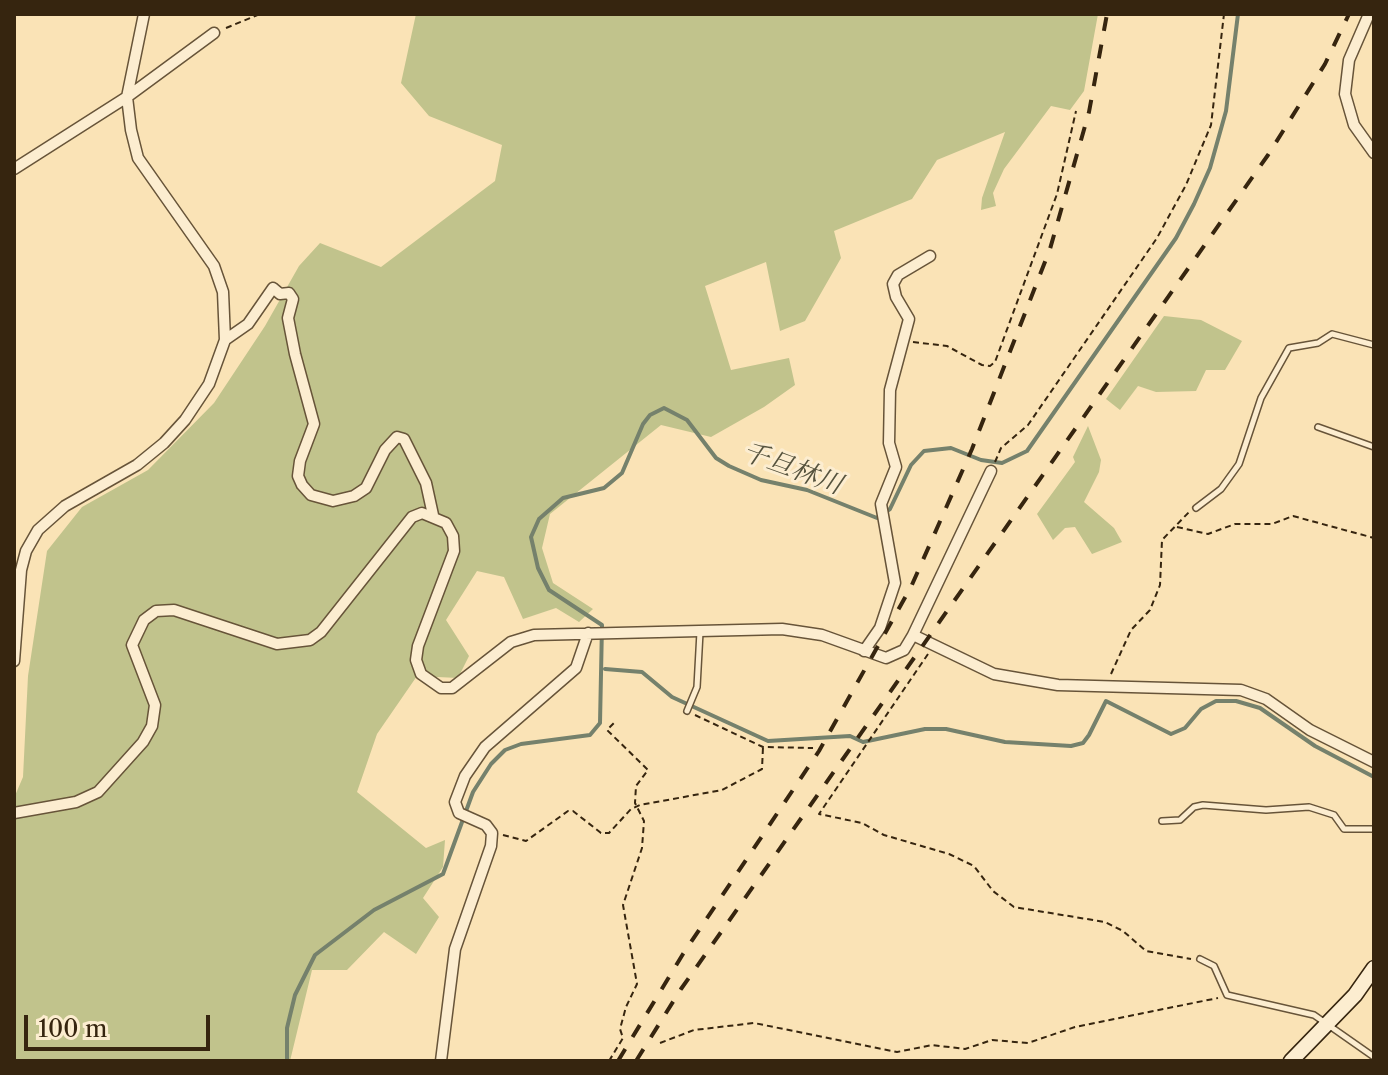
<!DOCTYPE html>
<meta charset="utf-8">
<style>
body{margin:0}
#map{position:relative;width:1388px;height:1075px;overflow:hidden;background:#fae3b6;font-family:"Libre Caslon Text",serif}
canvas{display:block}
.frame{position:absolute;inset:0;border:16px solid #36250f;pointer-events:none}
.scale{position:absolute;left:24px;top:1015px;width:186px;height:36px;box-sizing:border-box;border:4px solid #36250f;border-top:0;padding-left:10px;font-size:24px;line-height:28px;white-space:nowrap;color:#36250f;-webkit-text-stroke:6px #fcedd0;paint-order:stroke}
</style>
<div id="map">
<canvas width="1388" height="1075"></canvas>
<div class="frame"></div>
<div class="scale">100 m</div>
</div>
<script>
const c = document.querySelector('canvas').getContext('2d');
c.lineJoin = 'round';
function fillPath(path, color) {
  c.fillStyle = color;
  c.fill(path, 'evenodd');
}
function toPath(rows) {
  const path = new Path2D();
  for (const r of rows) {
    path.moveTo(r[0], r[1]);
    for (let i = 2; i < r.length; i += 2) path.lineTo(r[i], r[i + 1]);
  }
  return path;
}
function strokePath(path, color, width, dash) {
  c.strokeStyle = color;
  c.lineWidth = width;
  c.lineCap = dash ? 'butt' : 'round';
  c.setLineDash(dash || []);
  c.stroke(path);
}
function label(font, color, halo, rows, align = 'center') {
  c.font = font + ' "Libre Caslon Text","Noto Serif JP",serif';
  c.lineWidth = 6;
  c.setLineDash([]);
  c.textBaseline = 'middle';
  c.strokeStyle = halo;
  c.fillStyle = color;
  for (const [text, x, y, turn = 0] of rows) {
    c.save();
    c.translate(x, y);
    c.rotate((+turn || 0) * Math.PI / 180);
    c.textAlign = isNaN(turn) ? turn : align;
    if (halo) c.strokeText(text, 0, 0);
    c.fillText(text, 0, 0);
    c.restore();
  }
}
const green = toPath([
 [416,14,1098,14,1084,91,1070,110,1051,106,1004,169,993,193,996,206,981,210,982,198,1005,132,937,160,912,199,834,231,841,258,805,321,780,331,766,262,705,286,731,370,789,358,795,385,764,407,711,437,661,425,550,514,542,548,553,583,593,609,579,622,556,608,523,619,504,577,477,571,446,620,469,656,458,678,417,676,377,734,357,792,426,848,445,840,443,867,423,898,439,917,416,954,384,932,347,970,312,970,290,1061,14,1061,14,798,23,777,28,676,47,551,82,507,148,470,214,403,265,326,299,266,320,243,381,267,495,181,502,145,429,116,401,83],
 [1164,316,1201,320,1242,341,1225,370,1206,370,1196,391,1156,392,1138,386,1120,410,1106,399],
 [1088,426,1101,460,1099,472,1084,502,1114,528,1122,542,1092,554,1075,527,1065,528,1053,540,1037,514,1075,462,1073,457]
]);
const stream = toPath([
 [605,669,642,672,672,697,768,741,850,736,863,742,925,729,946,729,1005,742,1071,746,1083,743,1089,735,1106,701,1171,734,1185,728,1201,709,1216,701,1236,701,1260,708,1315,746,1374,777],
 [287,1061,287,1028,295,995,315,955,374,910,443,874,473,792,491,764,505,750,521,744,590,735,600,723,602,625,549,590,538,568,531,537,539,519,563,498,604,488,622,473,643,424,650,415,664,408,687,420,716,458,729,466,761,480,807,490,877,518,890,509,911,465,924,451,951,448,981,460,1002,463,1027,451,1176,238,1194,204,1210,168,1226,111,1238,14]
]);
const path = toPath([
 [226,28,260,14],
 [913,342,947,346,982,365,990,366,995,362,1057,194,1076,111],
 [995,462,1001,448,1028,425,1157,238,1186,185,1211,125,1224,14],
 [1177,527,1208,534,1235,524,1272,524,1293,516,1374,538],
 [928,654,819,814,862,823,884,835,949,854,974,866,993,891,1014,907,1105,922,1123,931,1146,951,1191,959],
 [1111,674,1131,630,1150,610,1160,585,1162,540,1190,511],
 [695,715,763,747,813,748],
 [503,835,526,841,568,811,573,811,601,833,609,833,631,809,640,805,722,790,762,769,763,747],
 [660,1043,694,1030,754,1023,897,1052,932,1045,965,1049,992,1040,1028,1043,1075,1027,1218,998],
 [609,1061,623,1038,620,1029,626,1007,637,984,623,905,642,848,644,821,635,803,636,786,648,770,607,730,616,721]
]);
const lane = toPath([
 [1318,427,1374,447],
 [1196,508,1221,489,1239,464,1261,398,1289,348,1318,343,1332,334,1374,345],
 [687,711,697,687,700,632],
 [1162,821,1180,820,1194,807,1203,805,1266,810,1309,807,1334,815,1344,829,1374,829],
 [1200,959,1214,966,1227,995,1314,1015,1374,1057]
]);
const street = toPath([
 [1369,14,1349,60,1345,94,1354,125,1374,153],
 [14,169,127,97,214,33],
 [225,340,248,324,273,288,280,294,289,293,293,299,288,318,295,354,314,424,300,461,298,476,302,485,311,495,333,501,354,496,366,488,385,450,397,437,404,439,426,483,433,515],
 [913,635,991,471],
 [864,651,880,628,895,583,881,504,896,467,889,443,890,390,909,319,896,297,893,284,898,275,930,256],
 [14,661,21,570,26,551,38,530,65,506,137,465,164,443,185,420,209,384,225,340,223,292,214,266,138,158,131,130,127,97,144,14],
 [14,813,76,802,98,792,143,742,152,726,155,705,132,645,144,620,156,611,174,610,277,644,310,640,321,632,412,517,422,513,446,523,453,536,454,551,418,646,416,660,421,674,441,688,452,688,511,642,534,635,782,629,822,635,886,658,904,650,913,635,994,674,1058,685,1241,690,1266,699,1310,730,1374,762],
 [441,1061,455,949,491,846,492,833,486,825,459,813,455,802,465,776,485,747,576,668,588,633]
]);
const secondary = toPath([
 [1291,1061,1355,995,1374,968]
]);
const rail = toPath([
 [618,1061,683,954,819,751,911,587,972,449,1050,249,1089,112,1107,14],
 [636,1061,681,989,1268,155,1325,64,1349,14]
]);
const waterNames = [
 ["千旦林川",792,469,20]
];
fillPath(green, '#c1c38c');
strokePath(stream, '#75816c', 4);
strokePath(lane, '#675439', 8);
strokePath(street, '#675439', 13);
strokePath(secondary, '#36250f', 17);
strokePath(path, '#36250f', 2, [6, 4]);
strokePath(lane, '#fcedd0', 5);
strokePath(street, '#fcedd0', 10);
strokePath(secondary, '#fcedd0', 14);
strokePath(rail, '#36250f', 4, [14, 14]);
label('italic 26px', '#56533e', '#fcedd0', waterNames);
</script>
